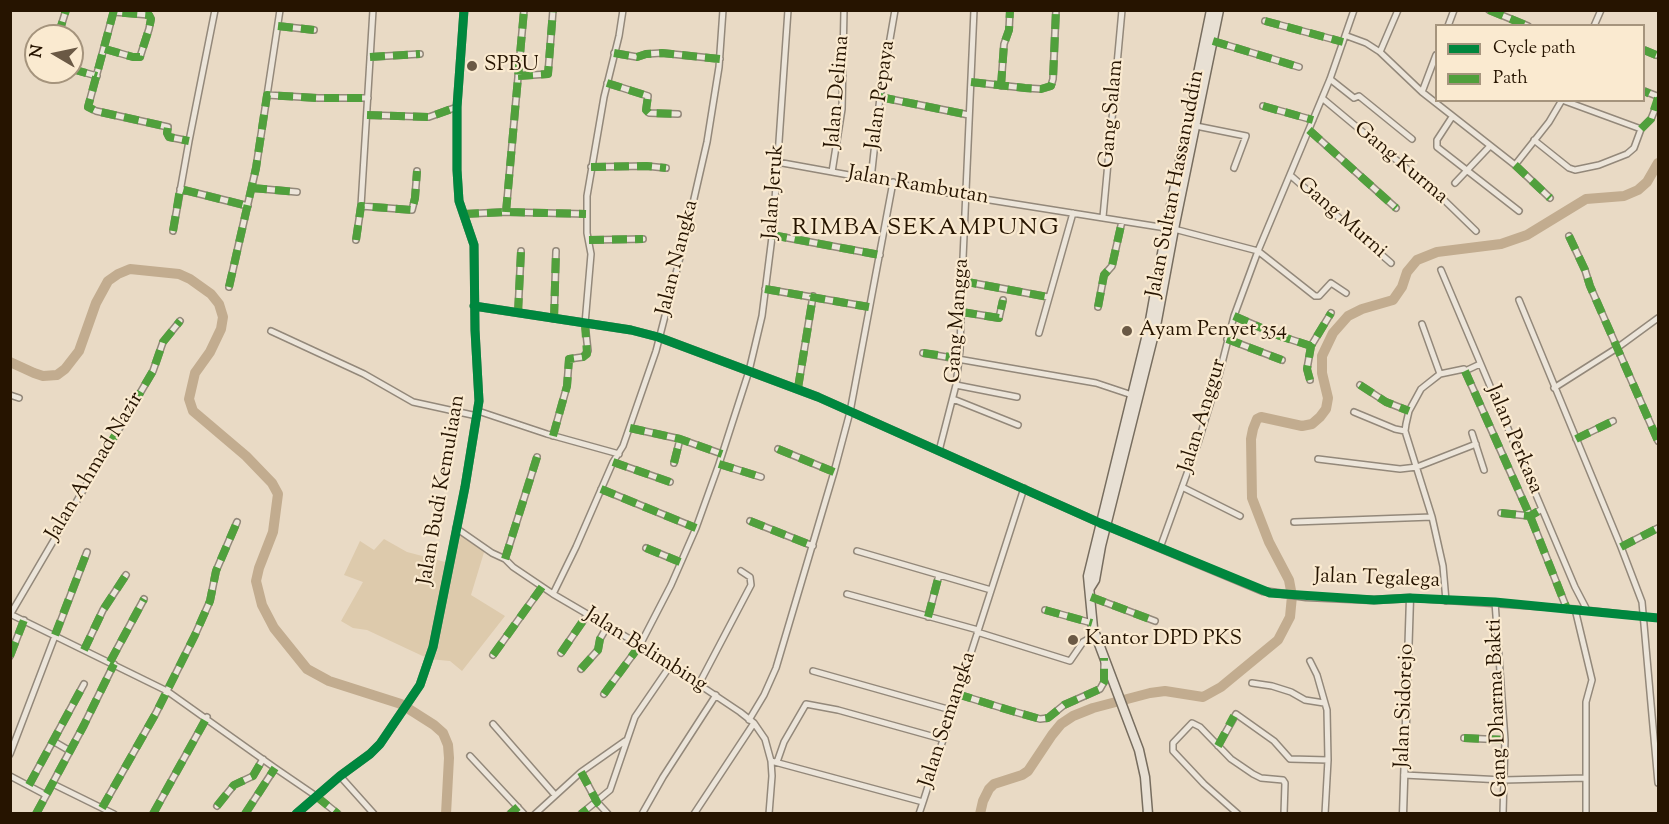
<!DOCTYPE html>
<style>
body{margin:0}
#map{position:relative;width:1669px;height:824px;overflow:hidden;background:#e9dac5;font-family:"Sorts Mill Goudy",serif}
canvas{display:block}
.frame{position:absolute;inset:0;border:12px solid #261400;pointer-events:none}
.legend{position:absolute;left:1435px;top:24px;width:210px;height:78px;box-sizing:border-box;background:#faead0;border:2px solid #a5947d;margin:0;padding:8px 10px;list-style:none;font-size:18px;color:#261400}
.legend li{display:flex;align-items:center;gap:12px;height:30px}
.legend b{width:30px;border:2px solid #a5947d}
.north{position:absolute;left:24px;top:24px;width:60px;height:60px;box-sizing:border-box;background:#faead0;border:2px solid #a5947d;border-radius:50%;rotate:279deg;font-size:16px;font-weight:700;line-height:24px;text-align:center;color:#261400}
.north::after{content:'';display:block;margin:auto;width:21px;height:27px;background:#6a5945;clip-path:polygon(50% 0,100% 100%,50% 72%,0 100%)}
</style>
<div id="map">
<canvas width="1669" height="824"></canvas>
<div class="frame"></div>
<ul class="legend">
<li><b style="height:8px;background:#00873e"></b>Cycle path</li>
<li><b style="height:8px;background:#50a03c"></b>Path</li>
</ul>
<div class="north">N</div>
</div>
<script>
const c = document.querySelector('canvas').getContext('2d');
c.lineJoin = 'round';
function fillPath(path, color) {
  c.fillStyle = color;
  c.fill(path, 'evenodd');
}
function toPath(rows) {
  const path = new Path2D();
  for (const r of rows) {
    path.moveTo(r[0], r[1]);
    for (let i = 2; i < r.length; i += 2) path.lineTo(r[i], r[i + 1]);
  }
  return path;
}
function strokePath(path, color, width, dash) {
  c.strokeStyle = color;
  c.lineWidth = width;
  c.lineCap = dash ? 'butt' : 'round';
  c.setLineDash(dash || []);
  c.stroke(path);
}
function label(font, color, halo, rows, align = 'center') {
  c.font = font + ' "Sorts Mill Goudy",serif';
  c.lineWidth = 4.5;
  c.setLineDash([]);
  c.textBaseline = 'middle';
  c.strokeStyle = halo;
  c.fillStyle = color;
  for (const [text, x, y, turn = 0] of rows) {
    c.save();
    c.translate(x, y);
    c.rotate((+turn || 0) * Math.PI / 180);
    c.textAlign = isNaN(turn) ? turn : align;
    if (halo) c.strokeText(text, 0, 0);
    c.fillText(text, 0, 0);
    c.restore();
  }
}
const green = toPath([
 [456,532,485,549,471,595,505,616,462,671,450,661,429,659,367,630,353,628,341,621,363,582,344,575,360,541,374,550,384,539,407,552,449,563]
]);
const river = toPath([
 [10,362,34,373,43,376,57,375,65,369,79,351,96,303,108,281,118,274,130,269,179,274,190,279,211,294,219,304,223,317,221,329,210,352,195,373,189,399,193,411,246,456,272,483,278,494,273,532,259,568,256,581,262,605,274,628,307,669,329,681,401,704,434,725,443,733,448,745,449,758,446,814],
 [980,814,983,801,989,789,994,784,1022,775,1028,771,1052,735,1061,724,1073,716,1093,708,1150,693,1165,691,1203,697,1221,687,1278,640,1290,617,1292,596,1289,580,1269,542,1252,498,1251,439,1253,429,1257,419,1261,417,1302,426,1312,424,1320,417,1326,409,1328,398,1322,373,1322,356,1333,333,1348,316,1362,309,1393,300,1402,287,1407,272,1417,260,1437,252,1501,244,1527,235,1586,199,1624,196,1638,190,1647,182,1658,163]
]);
const minor = toPath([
 [114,10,88,107,96,111,168,127,167,133,169,137,189,141],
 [1489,10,1528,26],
 [1265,21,1343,42],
 [278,26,314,30],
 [1448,26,1454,10],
 [1594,26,1601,10],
 [58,36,66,10],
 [1347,36,1366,43,1380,52,1422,92,1515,165,1549,122,1562,100],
 [1213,41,1299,67],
 [105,49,133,57,140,57,149,29,151,19,149,15,114,12],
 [1644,50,1656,55],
 [1380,52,1398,10],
 [614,53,637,57,646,54,662,53,720,59],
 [370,57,420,54],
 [72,69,97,76],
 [518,76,548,74,553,10],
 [1330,79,1354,98,1359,96,1412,139],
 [971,82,1025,88,1041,89,1051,86,1053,79,1056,10],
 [607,83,648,96,646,110,649,113,678,114],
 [1001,86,1004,44,1009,30,1010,10],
 [1422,92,1436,55],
 [267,95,318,98,368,98],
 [880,97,969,115],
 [1322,98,1442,198,1476,231],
 [1562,100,1641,129],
 [1263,106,1313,120],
 [367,115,429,117,457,107],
 [1452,117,1437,140,1437,147,1519,211],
 [1196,126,1246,136,1234,168],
 [1309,130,1396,208],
 [1534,140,1569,168,1575,170,1599,165,1627,154,1634,148,1641,129,1651,119,1658,102,1657,96,1644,91],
 [777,162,965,196,1166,228],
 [1515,165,1550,198],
 [591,167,646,166,666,168],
 [832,172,842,109,844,10],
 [1290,175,1391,263],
 [871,179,880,97,895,10],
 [1455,183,1490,146],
 [252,188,297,192],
 [180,189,248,206],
 [361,206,412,210,415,198,417,171],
 [506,212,524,10],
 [464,214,506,212,586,214],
 [1103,217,1122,10],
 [1174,229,1258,251,1315,296,1319,296,1331,283,1346,293],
 [173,231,189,141,215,10],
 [772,235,880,255],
 [1569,236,1585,270,1590,286,1658,441],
 [356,240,361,206,373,10],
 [589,240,643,239],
 [1441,270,1575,587,1587,610],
 [962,281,1048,297],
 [229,287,256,168,280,10],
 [765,289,869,307],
 [1519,300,1621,547,1642,602,1658,783],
 [1098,307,1104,275,1112,266,1122,221],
 [962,312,999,318,1003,300],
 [518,313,521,251],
 [1234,316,1280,336,1311,346],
 [554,319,556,251],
 [1422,324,1440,374],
 [271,331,364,374,413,402,477,416],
 [1039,333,1073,213],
 [1227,339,1282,360],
 [923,353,1096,383,1132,395],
 [1465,371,1530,516,1567,609],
 [1310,380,1307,369,1311,346,1331,313],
 [956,385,1017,397],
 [1360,385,1386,402,1409,411],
 [798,388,813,296],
 [1554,388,1617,348,1658,318],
 [10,395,19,398],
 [953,399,1018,425],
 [478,411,547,434,619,454],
 [1354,412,1395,429,1405,431],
 [630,428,680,439,722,454],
 [1472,433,1484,470],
 [553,436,567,386,569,359,583,357,588,351,585,324,591,254,587,233,587,196,604,97,619,36,623,10],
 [1576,439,1613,421],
 [778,449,834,472],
 [939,451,956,385,960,350,962,281,974,10],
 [1318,459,1400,469,1417,467,1476,444],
 [613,462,670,482],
 [674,463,680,439],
 [719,464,761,477],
 [1182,487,1240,516],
 [601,489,696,528],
 [1501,513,1530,516,1542,509],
 [750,521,813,546],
 [1294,522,1432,517],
 [456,528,492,553,505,559,513,567,553,594,640,645,740,712,754,723,765,739,771,761,772,776,769,814],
 [1621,547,1658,528],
 [646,548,680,562],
 [1160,548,1198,443,1219,375,1234,316,1258,251,1330,79,1354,10],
 [857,551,991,590],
 [505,559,537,457],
 [553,594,576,547,613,462,623,446,656,351,685,238,707,142,719,67,723,10],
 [847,594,978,630],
 [1091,597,1155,621],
 [1410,598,1575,609,1658,618],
 [1446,601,1443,566,1432,517,1405,431,1406,424,1409,411,1421,389,1426,385,1440,374,1464,369,1465,371,1480,364],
 [1495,602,1505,740,1503,814],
 [1575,609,1592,680,1586,702,1586,814],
 [1045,610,1092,623],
 [10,614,167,691,275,768,316,796,338,814],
 [10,615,153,371,163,342,180,321],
 [928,617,939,575],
 [977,632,1070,661,1083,642,1095,635],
 [84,650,103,610,126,575],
 [561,653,587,615],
 [493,655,542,587],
 [10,656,24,620],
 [1310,661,1317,675,1327,710,1328,760,1325,814],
 [110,662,144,599],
 [581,669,598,650,600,639,608,625],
 [813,671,951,710],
 [1252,683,1272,686,1291,692,1305,700,1324,703],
 [699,684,751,585,750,577,741,571],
 [604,694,640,645,671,585,696,528,719,464,749,371,762,316,773,229,788,10],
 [957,694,1012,711,1040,719,1048,718,1064,705,1100,689,1104,682,1104,660],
 [749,720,764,695,776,668,834,472,850,412,893,182],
 [493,724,555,795],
 [1464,738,1505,740],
 [53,741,70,751],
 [1218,746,1236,714,1274,741,1290,759,1328,760],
 [10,754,87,552],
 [470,756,524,814],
 [771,761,923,802,1024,488],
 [777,762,784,742,806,704,838,710,942,739],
 [581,772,597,802,608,814],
 [1404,775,1503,780,1586,778],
 [10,776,46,795],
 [340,776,374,814],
 [53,784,114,814],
 [29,785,84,684],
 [217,806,234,785,253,776,263,759],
 [102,808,156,713,195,635,210,601,216,571,237,522],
 [36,814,84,725,114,664],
 [153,814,207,717],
 [245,814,275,768],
 [510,814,518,807],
 [535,814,581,772,625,741],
 [581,814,610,790,635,717,670,666],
 [642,814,663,777,716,695],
 [694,814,754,723],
 [919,814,923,802],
 [1238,814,1204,784,1173,751,1173,743,1192,723,1200,727,1231,759,1253,774,1261,778,1283,780,1285,783,1284,814]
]);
const tertiary = toPath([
 [474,306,631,330,658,337,818,397,1100,523,1263,591,1306,597,1374,600,1410,598,1403,814],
 [296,814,340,776,370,754,380,744,420,685,433,647,465,487,479,401,475,330,474,245,459,201,457,170,457,107,464,10]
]);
const primary = toPath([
 [1090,588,1095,580,1101,546,1156,326,1174,229,1219,10],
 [1148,814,1145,777,1139,750,1093,628,1088,576,1149,326,1168,220,1211,10]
]);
const quiet = toPath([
 [114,10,88,107,96,111,168,127,167,133,169,137,189,141],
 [1489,10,1528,26],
 [1265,21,1343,42],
 [278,26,314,30],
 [58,36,66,10],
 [1213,41,1299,67],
 [105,49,133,57,140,57,149,29,151,19,149,15,114,12],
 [1644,50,1656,55],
 [614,53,637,57,646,54,662,53,720,59],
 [370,57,420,54],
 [72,69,97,76],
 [518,76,548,74,553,10],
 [971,82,1025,88,1041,89,1051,86,1053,79,1056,10],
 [607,83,648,96,646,110,649,113,678,114],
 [1001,86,1004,44,1009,30,1010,10],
 [880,97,969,115],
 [1263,106,1313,120],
 [367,115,429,117,457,107],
 [1641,129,1651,119,1658,98,1644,91],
 [1309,130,1396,208],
 [1515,165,1550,198],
 [591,167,646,166,666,168],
 [252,188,297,192],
 [506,212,524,10],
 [464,214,506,212,586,214],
 [173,231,180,189,248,206],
 [772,235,880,255],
 [1569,236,1585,270,1590,286,1658,441],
 [356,240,361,206,412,210,415,198,417,171],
 [589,240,643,239],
 [962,281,1048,297],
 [229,287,256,168,267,95,318,98,368,98],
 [765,289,869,307],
 [1098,307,1104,275,1112,266,1122,221],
 [962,312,999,318,1003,300],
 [518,313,521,251],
 [1234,316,1280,336,1311,346],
 [554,319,556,251],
 [1227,339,1282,360],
 [923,353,959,358],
 [1465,371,1530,516,1567,609],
 [1310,380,1307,369,1311,346,1331,313],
 [1360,385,1386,402,1409,411],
 [798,388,813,296],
 [630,428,680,439,722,454],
 [553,436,567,386,569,359,583,357,587,354,585,324],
 [1576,439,1613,421],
 [778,449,834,472],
 [613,462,670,482],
 [674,463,680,439],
 [98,464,153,371,163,342,180,321],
 [719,464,761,477],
 [601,489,696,528],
 [1501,513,1530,516,1542,509],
 [750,521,813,546],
 [1621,547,1658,528],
 [646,548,680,562],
 [505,559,537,457],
 [1091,597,1155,621],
 [1045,610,1092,623],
 [928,617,939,575],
 [55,635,87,552],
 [84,650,103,610,126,575],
 [561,653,587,615],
 [493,655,542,587],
 [10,656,24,620],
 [110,662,144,599],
 [581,669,598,650,600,639,608,625],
 [604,694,640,645],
 [957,694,1012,711,1040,719,1048,718,1064,705,1100,689,1104,682,1104,658],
 [1464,738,1505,740],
 [1218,746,1234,716],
 [581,772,597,802,581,814],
 [29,785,84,684],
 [316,796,338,814],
 [217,806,234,785,253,776,263,759],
 [102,808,156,713,195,635,210,601,216,571,237,522],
 [36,814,84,725,114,664],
 [153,814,207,717],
 [245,814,275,768],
 [510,814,518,807]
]);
const cycleway = toPath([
 [474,306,631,330,658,337,818,397,1100,523,1270,593,1374,600,1410,598,1495,602,1658,618],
 [296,814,340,776,370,754,380,744,420,685,433,647,465,487,479,401,475,330,474,245,459,201,457,170,457,107,464,10]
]);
const markers = [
 [472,66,6,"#6a5945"],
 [1127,331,6,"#6a5945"],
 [1073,640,6,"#6a5945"]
];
const poiNames = [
 ["SPBU",484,66],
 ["Ayam Penyet 354",1139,331],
 ["Kantor DPD PKS",1085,640]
];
const streetNames = [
 ["Jalan Delima",839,92,-85],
 ["Jalan Pepaya",882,95,-82],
 ["Gang Salam",1113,114,-85],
 ["Gang Kurma",1400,164,40],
 ["Jalan Sultan Hassanuddin",1177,184,-79],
 ["Jalan Rambutan",918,187,10],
 ["Jalan Jeruk",775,192,-86],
 ["Gang Murni",1341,219,41],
 ["Jalan Nangka",679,258,-76],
 ["Gang Mangga",959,321,-86],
 ["Jalan Anggur",1204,416,-73],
 ["Jalan Perkasa",1513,440,67],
 ["Jalan Ahmad Nazir",96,467,-59],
 ["Jalan Budi Kemuliaan",443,490,-80],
 ["Jalan Tegalega",1377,580,2],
 ["Jalan Belimbing",645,651,32],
 ["Jalan Sidorejo",1406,706,-88],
 ["Gang Dharma Bakti",1499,708,-92],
 ["Jalan Semangka",949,720,-72]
];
const quarterNames = [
 ["RIMBA SEKAMPUNG",926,230]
];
fillPath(green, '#ddcaac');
strokePath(river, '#c2ac8f', 10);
strokePath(minor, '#93887a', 8);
strokePath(tertiary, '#93887a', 9);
strokePath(primary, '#776d5f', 11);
strokePath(minor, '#ece5da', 5);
strokePath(tertiary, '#ece5da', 6);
strokePath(primary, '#e8e0d4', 8);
strokePath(quiet, '#50a03c', 8, [15, 8]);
strokePath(cycleway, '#00873e', 9);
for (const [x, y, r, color] of markers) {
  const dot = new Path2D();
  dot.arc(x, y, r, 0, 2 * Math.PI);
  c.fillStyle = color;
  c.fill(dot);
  strokePath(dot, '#faead0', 2);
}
label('21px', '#261400', '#faead0', poiNames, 'left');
label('21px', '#261400', '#faead0', streetNames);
c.letterSpacing = '1.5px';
label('24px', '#261400', '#faead0', quarterNames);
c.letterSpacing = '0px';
</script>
